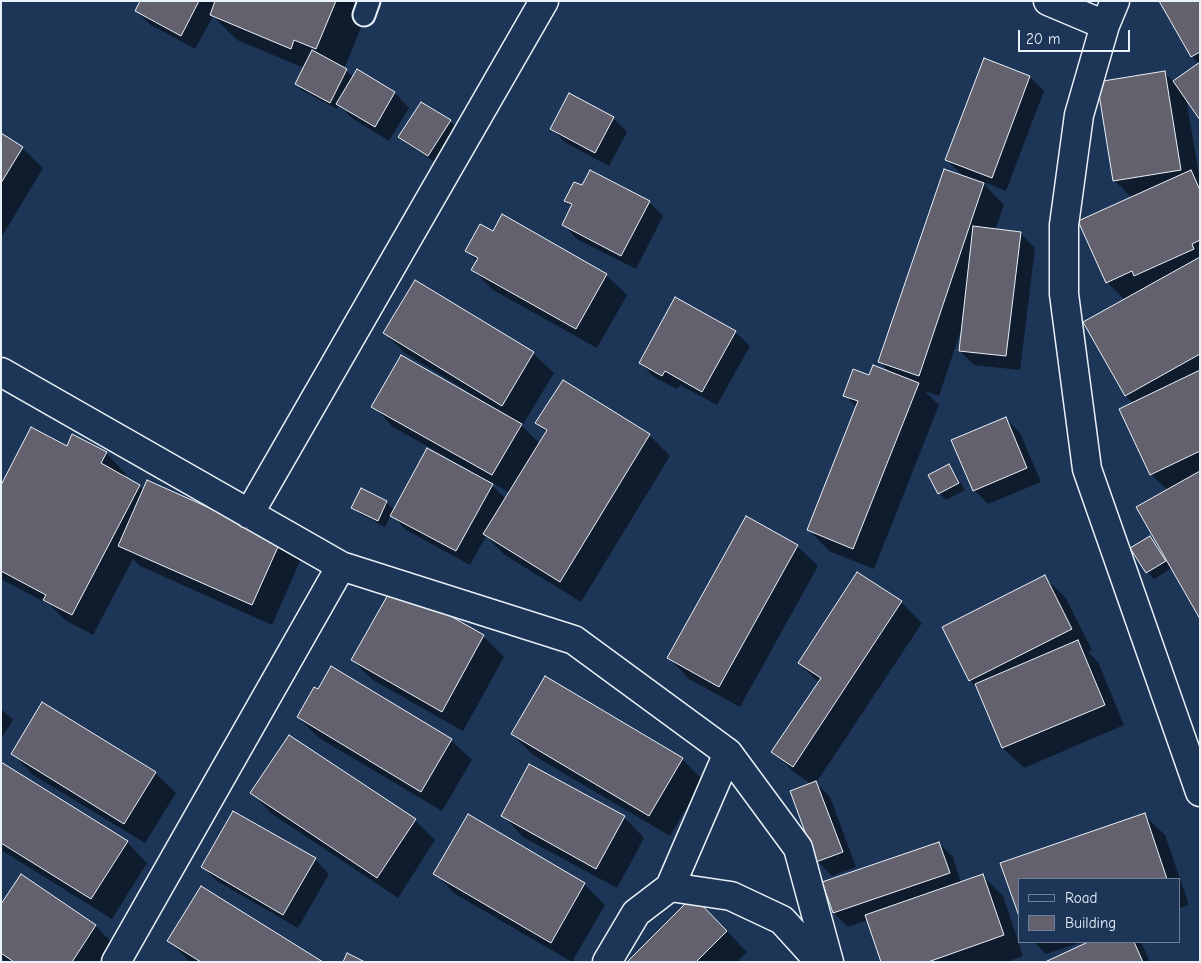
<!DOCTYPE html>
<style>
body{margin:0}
#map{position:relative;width:1201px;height:963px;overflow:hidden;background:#1d3557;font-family:"Comic Neue",sans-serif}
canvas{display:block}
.frame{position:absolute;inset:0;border:2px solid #e8f1f8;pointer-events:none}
.legend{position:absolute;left:1018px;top:878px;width:162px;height:65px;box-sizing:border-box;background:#1d3557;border:1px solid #6e8097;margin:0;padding:6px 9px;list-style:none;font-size:15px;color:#e8f1f8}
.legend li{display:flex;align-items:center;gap:10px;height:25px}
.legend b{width:25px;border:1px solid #6e8097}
.scale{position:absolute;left:1018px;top:30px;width:112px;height:22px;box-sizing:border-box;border:2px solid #e8f1f8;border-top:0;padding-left:6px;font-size:15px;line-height:18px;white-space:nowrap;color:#e8f1f8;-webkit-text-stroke:4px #1d3557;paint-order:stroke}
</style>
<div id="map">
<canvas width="1201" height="963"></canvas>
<div class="frame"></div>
<ul class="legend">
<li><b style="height:6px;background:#1d3557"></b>Road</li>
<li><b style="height:14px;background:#63616d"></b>Building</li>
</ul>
<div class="scale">20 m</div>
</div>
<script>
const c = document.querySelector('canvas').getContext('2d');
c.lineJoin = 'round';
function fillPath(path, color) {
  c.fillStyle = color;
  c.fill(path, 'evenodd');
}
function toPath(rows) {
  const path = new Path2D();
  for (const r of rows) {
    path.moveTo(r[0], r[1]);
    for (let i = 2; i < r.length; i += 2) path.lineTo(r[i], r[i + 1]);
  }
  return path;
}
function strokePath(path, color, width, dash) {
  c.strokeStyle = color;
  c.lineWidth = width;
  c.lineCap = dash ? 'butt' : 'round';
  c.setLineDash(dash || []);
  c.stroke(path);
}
const shadow = toPath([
 [141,1,214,1,216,4,217,1,372,1,344,69,353,77,357,71,395,93,409,108,389,141,352,118,339,105,337,109,303,91,296,84,304,68,237,40,213,16,195,49,151,25,136,11],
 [1200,1,1200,118,1186,98,1200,181,1200,617,1172,568,1154,579,1147,572,1150,538,1160,548,1167,490,1151,474,1133,403,1126,396,1085,322,1125,300,1107,282,1132,198,1114,180,1164,72,1174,82,1199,64,1192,56],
 [984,60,1030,77,1044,91,1006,191,981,181,1004,205,995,230,1020,233,1035,248,1020,370,974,365,960,351,961,330,939,396,925,391,939,405,874,569,829,551,809,530,857,408,845,395,869,377,891,373,880,362,964,177,947,160],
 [613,118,627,132,609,166,566,143,552,129],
 [450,121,457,128,435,162,407,144,400,137],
 [1,135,22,148,43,168,1,238],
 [566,201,649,202,663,216,636,269,577,239,563,224,572,207],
 [494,232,606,275,627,295,597,348,493,290,472,269,477,261,467,251],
 [735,332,750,346,717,405,680,385,677,389,654,377,640,363],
 [384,333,533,353,554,373,522,426,540,444,547,433,537,423,649,435,670,456,581,602,505,555,486,536,470,565,406,530,391,514,385,527,360,514,353,507,386,502,395,510,470,473,471,471,393,427,373,406,466,393,467,391,405,353],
 [489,481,510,493,506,499,489,482],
 [1006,419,1020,433,1041,482,988,504,974,490],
 [67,448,106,453,126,474,124,477,139,486,144,490,280,541,300,561,272,625,140,566,133,559,93,635,65,620,50,605,1,579,1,488],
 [948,466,955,473,965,490,946,500,939,493,930,476],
 [797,546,818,566,740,707,689,679,669,658],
 [858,574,901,602,922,623,816,783,830,797,856,867,832,876,818,861,811,784,794,772,773,752,819,683,799,663],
 [1044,577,1065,597,1092,650,1088,652,1098,662,1124,725,1024,768,1003,748,978,688,970,681,944,628],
 [394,586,483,636,504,657,463,731,373,680,352,660],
 [545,678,682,759,703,780,670,836,533,755,512,734],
 [1,709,13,720,1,739],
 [298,717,451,740,472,760,442,811,319,738],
 [13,754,155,773,176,793,145,843,33,775],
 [1,763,127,842,147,863,112,919,1,850],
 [252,793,415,820,435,840,398,898,272,814],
 [234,812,315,859,329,874,298,928,217,881,203,867],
 [1144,815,1165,835,1189,905,1180,908,1180,879,1020,879,1002,863],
 [468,816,584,884,605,905,572,962,455,894,435,873],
 [503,816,624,817,644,838,617,888,523,837],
 [939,843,953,857,961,883,982,875,1003,896,1023,956,1007,962,882,962,868,920,848,927,834,913],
 [21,876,96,926,116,947,106,962,6,962,1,959,1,907],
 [714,918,747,952,737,962,629,962],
 [169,941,321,962,190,962],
 [1034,942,1082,942,1046,954],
 [1091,942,1141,942,1150,962,1048,962]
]);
const building = toPath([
 [140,1,199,1,181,36,135,11,140,1],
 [215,1,336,1,316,49,294,40,291,49,210,15,215,1],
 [1159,1,1200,1,1200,52,1191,57,1159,1],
 [312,50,347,69,330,103,295,84,312,50],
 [984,58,1030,76,992,178,945,160,984,58],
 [1200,62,1200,120,1173,81,1200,62],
 [357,69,395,92,375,127,336,104,357,69],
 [1165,71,1181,170,1113,181,1097,82,1165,71],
 [569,93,614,117,595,153,550,129,569,93],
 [421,102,451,120,428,156,398,137,421,102],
 [1,133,23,147,1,183,1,133],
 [944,169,984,183,919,376,878,362,944,169],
 [590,170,650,201,621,256,562,225,572,204,564,201,574,182,582,185,590,170],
 [1191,170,1200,190,1200,240,1192,244,1194,249,1134,276,1132,271,1106,283,1078,221,1191,170],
 [502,214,607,274,576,329,471,270,478,258,465,251,480,224,493,231,502,214],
 [973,226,1021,232,1006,356,959,351,973,226],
 [1200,257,1200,354,1125,396,1083,322,1200,257],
 [415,280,534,352,502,406,383,333,415,280],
 [675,297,736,331,702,392,665,371,662,376,639,363,675,297],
 [401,355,522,424,492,475,371,407,401,355],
 [873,365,919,383,853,549,807,530,858,401,843,396,853,369,869,375,873,365],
 [1200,370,1200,451,1150,475,1119,409,1200,370],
 [563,380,650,434,560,582,483,534,547,430,535,423,563,380],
 [1006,417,1027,468,973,491,951,440,1006,417],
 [31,427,67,446,72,434,107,452,101,463,140,485,72,615,43,600,46,595,1,571,1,485,31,427],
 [427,448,493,484,456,551,390,516,427,448],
 [949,464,959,483,938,494,928,475,949,464],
 [1200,471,1200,619,1136,507,1200,471],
 [147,480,281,540,252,605,118,546,147,480],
 [361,488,387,501,378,521,351,508,361,488],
 [746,516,798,545,719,687,667,658,746,516],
 [1150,536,1166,561,1146,573,1130,548,1150,536],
 [857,572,902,601,793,767,771,752,821,678,798,663,857,572],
 [1045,575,1072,629,969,681,942,627,1045,575],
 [394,584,484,635,442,712,351,660,394,584],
 [1078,640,1105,705,1002,748,975,684,1078,640],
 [331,666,452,739,421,792,297,717,314,687,318,689,331,666],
 [545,676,683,758,649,816,511,734,545,676],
 [42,702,156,772,124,824,11,754,42,702],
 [289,735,416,819,377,878,250,793,289,735],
 [1,762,128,841,91,899,1,843,1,762],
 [529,764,625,816,596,869,501,816,529,764],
 [816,781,843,852,816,862,790,791,816,781],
 [233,811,316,858,283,915,201,867,233,811],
 [1145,813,1167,879,1020,879,1020,919,1000,863,1145,813],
 [468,814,585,883,551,943,433,874,468,814],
 [939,842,950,873,833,913,822,882,939,842],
 [21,874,96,925,72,962,14,962,1,953,1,904,21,874],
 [983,874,1004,935,928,962,881,962,865,915,983,874],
 [201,886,323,962,201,962,167,941,201,886],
 [693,896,727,931,696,962,627,962,693,896],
 [1088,942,1134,942,1143,962,1045,962,1088,942],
 [347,953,365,962,343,962,347,953]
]);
const service = toPath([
 [364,15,369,1]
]);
const minor = toPath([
 [1048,1,1105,25],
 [1115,1,1105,25,1079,115,1064,225,1064,294,1087,469,1200,792],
 [1,372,341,566,574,640,728,753,798,848,829,962],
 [249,514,544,1],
 [670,887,731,896,782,920,820,962],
 [116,962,341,566],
 [607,962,636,913,670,887,728,753]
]);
fillPath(shadow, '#0007');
fillPath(building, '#63616d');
strokePath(building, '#e8f1f8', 1);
strokePath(service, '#e8f1f8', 25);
strokePath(minor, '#e8f1f8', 31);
strokePath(service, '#1d3557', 21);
strokePath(minor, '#1d3557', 28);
</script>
